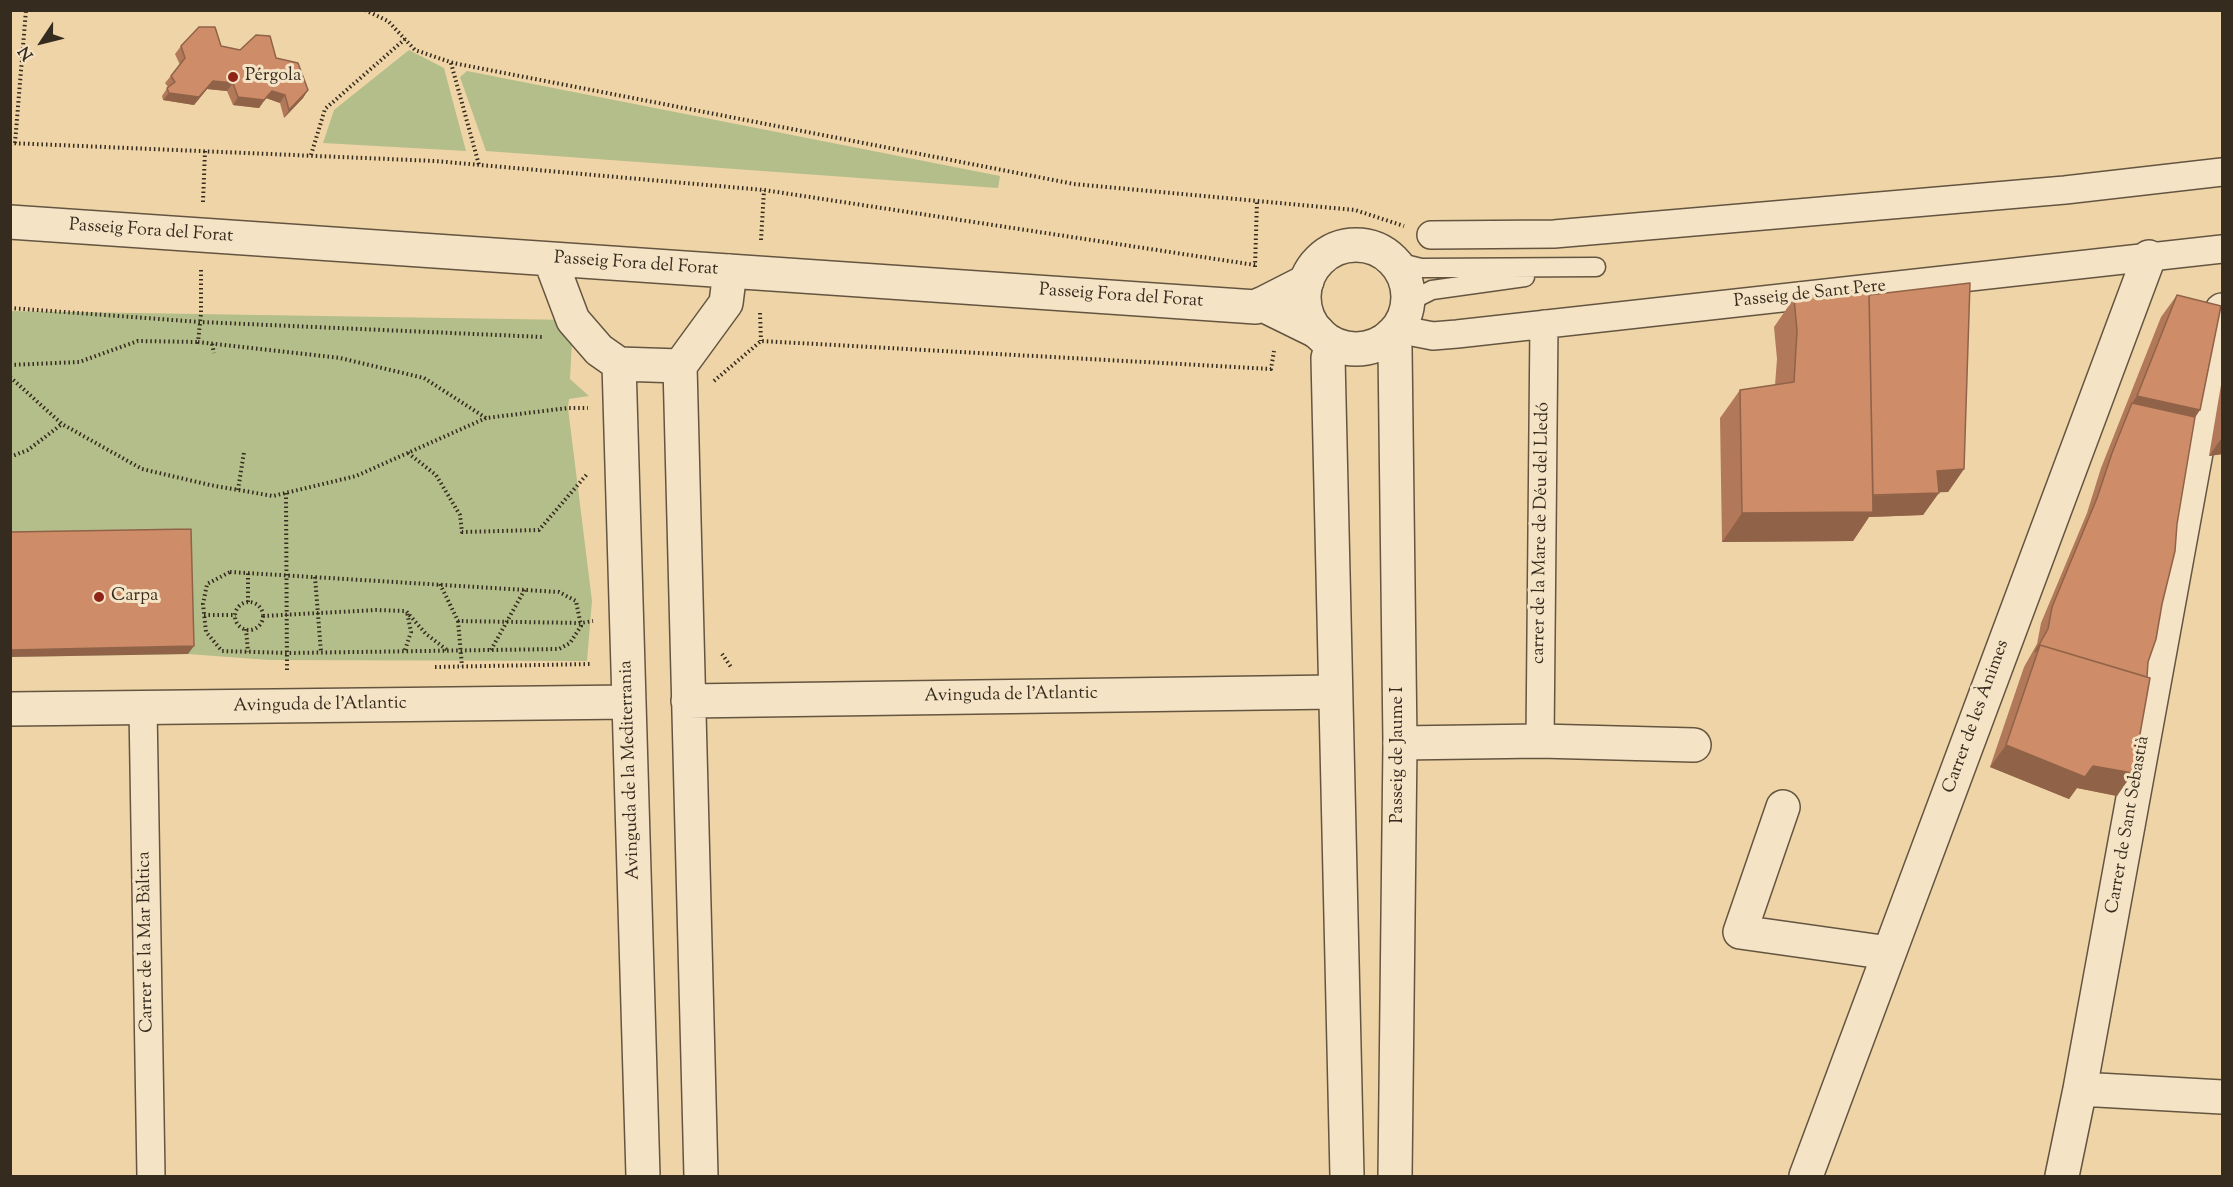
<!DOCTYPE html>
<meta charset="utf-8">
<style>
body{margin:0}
#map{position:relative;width:2233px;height:1187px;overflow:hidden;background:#eed4a6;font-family:"Sorts Mill Goudy",serif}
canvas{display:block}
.frame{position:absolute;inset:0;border:12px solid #362b1f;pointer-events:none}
.north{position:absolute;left:12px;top:12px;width:60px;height:60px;-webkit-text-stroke:4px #f4e3c5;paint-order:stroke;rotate:235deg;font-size:16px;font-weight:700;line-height:24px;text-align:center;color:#362b1f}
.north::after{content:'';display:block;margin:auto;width:21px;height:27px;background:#362b1f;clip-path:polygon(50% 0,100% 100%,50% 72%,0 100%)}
</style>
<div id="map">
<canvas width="2233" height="1187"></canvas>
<div class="frame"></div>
<div class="north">N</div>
</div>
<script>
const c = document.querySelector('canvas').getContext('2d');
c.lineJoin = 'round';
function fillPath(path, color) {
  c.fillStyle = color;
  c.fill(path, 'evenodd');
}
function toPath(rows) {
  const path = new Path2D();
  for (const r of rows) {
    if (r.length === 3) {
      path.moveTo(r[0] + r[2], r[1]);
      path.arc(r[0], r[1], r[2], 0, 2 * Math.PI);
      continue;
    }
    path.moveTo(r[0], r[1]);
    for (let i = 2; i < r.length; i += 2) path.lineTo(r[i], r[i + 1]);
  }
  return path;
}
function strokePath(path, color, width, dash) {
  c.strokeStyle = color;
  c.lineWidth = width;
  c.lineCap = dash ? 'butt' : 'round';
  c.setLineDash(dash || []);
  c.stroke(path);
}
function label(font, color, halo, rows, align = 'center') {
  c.font = font + ' "Sorts Mill Goudy",serif';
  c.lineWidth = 6;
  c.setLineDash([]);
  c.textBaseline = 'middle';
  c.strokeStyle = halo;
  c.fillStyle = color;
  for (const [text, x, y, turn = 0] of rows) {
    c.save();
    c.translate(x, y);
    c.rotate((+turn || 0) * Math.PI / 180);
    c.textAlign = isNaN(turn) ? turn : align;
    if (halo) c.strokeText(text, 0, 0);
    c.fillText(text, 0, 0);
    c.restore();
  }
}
const green = toPath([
 [409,50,444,68,466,151,323,143,334,110],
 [467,71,1000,176,998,188,486,151,460,77],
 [10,311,573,320,570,379,589,396,569,399,568,408,592,601,587,661,269,660,188,654,11,657]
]);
const path = toPath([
 [365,10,388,21,415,50,453,63,1074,184,1355,210,1404,226],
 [451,63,479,165],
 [10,143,435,161,764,190,1255,265],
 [15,143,26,10],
 [311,155,325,109,405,39],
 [203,202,205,151],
 [761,240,764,190],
 [1255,267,1257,201],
 [201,270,201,314,198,342,340,358,424,378,486,418,568,408,588,408],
 [10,308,200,322,543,337],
 [760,313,761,341],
 [212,344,214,353],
 [10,365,79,362,138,341,198,342],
 [10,377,62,424,142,469,210,485,273,496,356,476,486,418],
 [714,381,761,341,1271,369,1274,351],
 [408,453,436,475,460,515,462,532,539,530,588,473],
 [10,457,28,450,62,424],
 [238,490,244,452],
 [286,493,287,670],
 [230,572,559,592,576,601,581,626,570,643,559,649,288,653,222,651,206,632,203,604,207,584,230,572],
 [315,577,321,652],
 [440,584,458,621,581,623,593,621],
 [248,602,248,573],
 [249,616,14],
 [204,615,236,615],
 [263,616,376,610,406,611,426,634,447,650],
 [458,621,462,666],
 [246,629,248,652],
 [405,650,411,632,407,612],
 [491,650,525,589],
 [722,654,731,667],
 [435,667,590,664]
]);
const service = toPath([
 [1393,261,1421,268,1596,267],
 [1408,302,1432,290,1525,277]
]);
const pedestrian = toPath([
 [1431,235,1554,234,2065,190,2222,172],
 [1397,329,1433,336,1457,334,2222,249],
 [143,708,151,1176],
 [1540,741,1544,324]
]);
const minor = toPath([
 [10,222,1256,307,1307,281],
 [550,259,573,320,599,350,619,364,680,366],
 [1261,304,1318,332],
 [619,364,643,1176],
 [688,701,1334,692],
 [10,709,629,702],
 [1400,743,1540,741,1694,745],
 [1783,807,1740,932,1889,953],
 [2080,1089,2222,1097],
 [701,1176,680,366,726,303,730,271],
 [1806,1176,2149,257],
 [2062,1176,2080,1089,2222,310]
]);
const tertiary = toPath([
 [1356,297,52],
 [1392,334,1395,348,1400,743,1395,1176],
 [1332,343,1328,358,1347,1176]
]);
const wall = toPath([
 [181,46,221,46,276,58,308,90,303,98,284,118,280,103,266,98,259,108,233,105,227,91,207,89,194,105,163,100,162,96,168,87,165,83,180,65,175,54],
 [1869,295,1964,469,1948,492,1939,492,1923,515,1869,517,1853,541,1722,542,1720,418,1740,390,1775,385,1777,359,1774,327,1794,298],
 [2177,295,2195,417,2162,604,2117,796,2077,788,2069,799,1990,767,2024,667,2037,644,2041,623,2087,513,2101,468,2161,317],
 [2223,373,2223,454,2209,456]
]);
const shadedWall = toPath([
 [213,81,233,83,227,91,207,89,194,105,163,100,169,93],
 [308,90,303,98,284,118,289,110],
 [272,91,285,95,280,103,266,98,259,108,233,105,238,97],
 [2137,396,2200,410,2185,433,2132,403],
 [2223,436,2223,454,2209,456],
 [1964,469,1948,492,1921,493,1937,471],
 [1939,493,1923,515,1869,517,1853,541,1722,542,1742,513,1868,496],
 [194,646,188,654,10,657,10,650],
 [2006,745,2093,766,2133,773,2117,796,2077,788,2069,799,1990,767]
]);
const building = toPath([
 [199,27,215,27,221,46,240,50,256,35,270,36,276,58,298,63,308,90,289,110,285,95,272,91,264,100,238,97,233,83,213,81,199,97,169,93,167,88,175,82,171,76,185,58,181,46,199,27],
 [1970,283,1964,469,1937,471,1939,493,1873,495,1869,295,1970,283],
 [1869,289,1873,512,1742,513,1740,390,1794,382,1797,331,1794,298,1869,289],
 [2177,295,2221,306,2200,410,2137,396,2177,295],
 [2132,403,2195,417,2177,524,2175,551,2162,604,2156,639,2148,662,2147,677,2040,645,2035,652,2048,629,2052,607,2097,498,2112,453,2132,403],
 [191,529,194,646,10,650,10,532,191,529],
 [2040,645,2150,678,2133,773,2093,766,2085,777,2006,745,2040,645]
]);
const markers = [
 [233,77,6,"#8f2418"],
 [99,597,6,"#8f2418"]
];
const poiNames = [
 ["Pérgola",245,77],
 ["Carpa",111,597]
];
const streetNames = [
 ["Passeig Fora del Forat",151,232,4],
 ["Passeig Fora del Forat",636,265,4],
 ["Passeig de Sant Pere",1810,295,-6],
 ["Passeig Fora del Forat",1121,297,4],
 ["carrer de la Mare de Déu del Lledó",1542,533,-89],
 ["Avinguda de l'Atlantic",1011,696,-1],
 ["Avinguda de l'Atlantic",320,706,-1],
 ["Carrer de les Ànimes",1977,717,-70],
 ["Passeig de Jaume I",1399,755,-90],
 ["Avinguda de la Mediterrania",631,770,-92],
 ["Carrer de Sant Sebastià",2129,825,-80],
 ["Carrer de la Mar Bàltica",147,942,-91]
];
fillPath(green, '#b4be8a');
strokePath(service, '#645541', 21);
strokePath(pedestrian, '#645541', 30);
strokePath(minor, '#645541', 36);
strokePath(tertiary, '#645541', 36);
strokePath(path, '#362b1f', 4, [1.5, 3]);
strokePath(service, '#f4e3c5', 18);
strokePath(pedestrian, '#f4e3c5', 27);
strokePath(minor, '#f4e3c5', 33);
strokePath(tertiary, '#f4e3c5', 33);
fillPath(wall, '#b17959');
fillPath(shadedWall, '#906349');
fillPath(building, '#ce8d68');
strokePath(building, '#906349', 1.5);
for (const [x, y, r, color] of markers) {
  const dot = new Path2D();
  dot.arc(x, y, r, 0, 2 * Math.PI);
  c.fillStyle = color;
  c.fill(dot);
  strokePath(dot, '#f4e3c5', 2);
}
label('18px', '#362b1f', '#f4e3c5', poiNames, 'left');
label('18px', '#362b1f', '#f4e3c5', streetNames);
</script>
